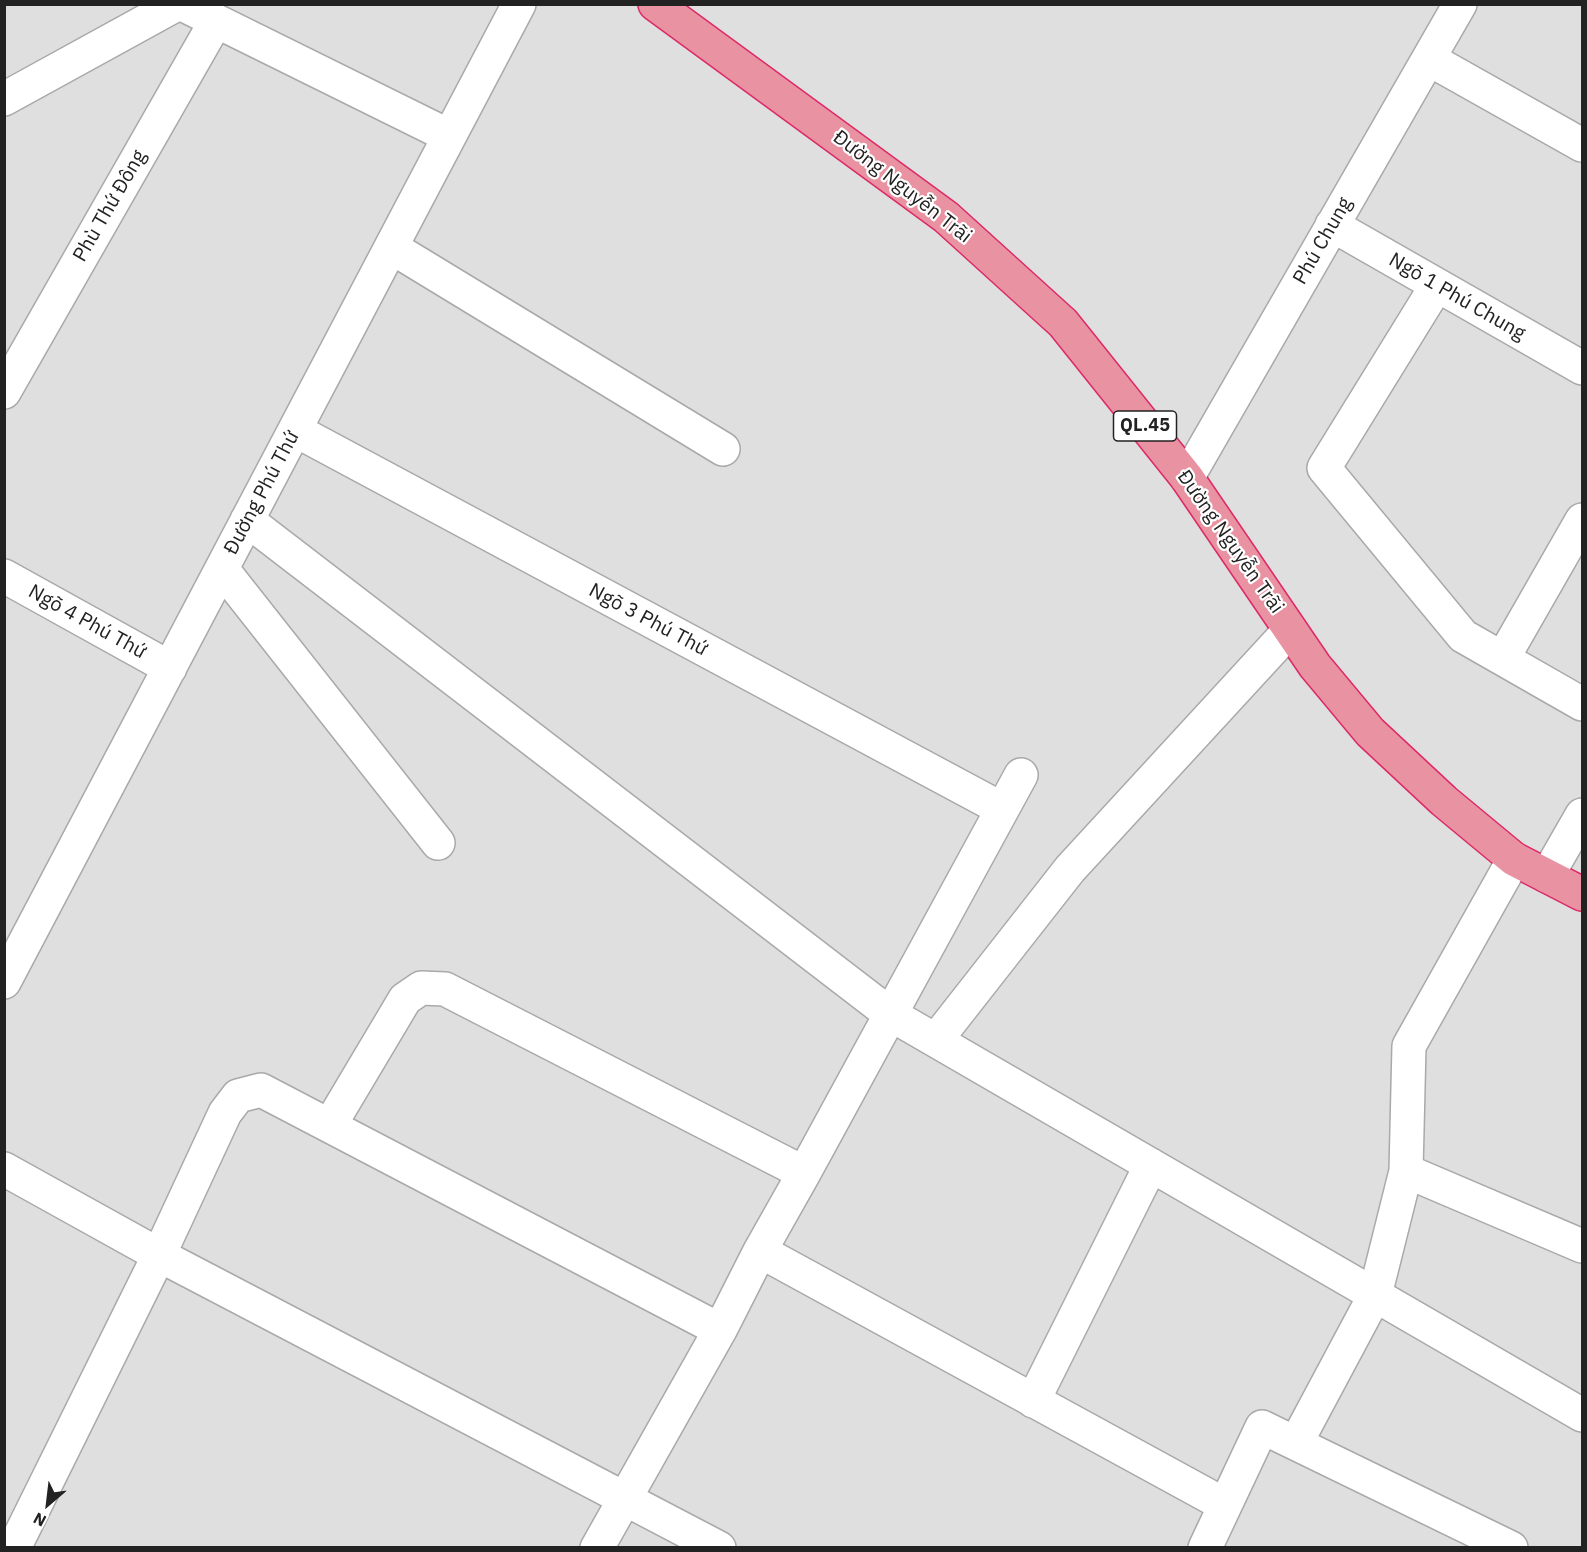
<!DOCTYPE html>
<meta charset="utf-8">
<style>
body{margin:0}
#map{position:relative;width:1587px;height:1552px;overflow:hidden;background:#f2efe9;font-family:"IBM Plex Sans",sans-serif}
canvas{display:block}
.frame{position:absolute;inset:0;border:6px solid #222;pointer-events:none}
.north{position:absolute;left:18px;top:1474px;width:60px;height:60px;-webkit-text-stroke:4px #fff;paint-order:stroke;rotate:208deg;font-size:16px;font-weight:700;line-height:24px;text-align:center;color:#222}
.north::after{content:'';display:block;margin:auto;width:21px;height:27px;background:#222;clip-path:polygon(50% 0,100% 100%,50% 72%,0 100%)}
</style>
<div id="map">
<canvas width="1587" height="1552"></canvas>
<div class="frame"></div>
<div class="north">N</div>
</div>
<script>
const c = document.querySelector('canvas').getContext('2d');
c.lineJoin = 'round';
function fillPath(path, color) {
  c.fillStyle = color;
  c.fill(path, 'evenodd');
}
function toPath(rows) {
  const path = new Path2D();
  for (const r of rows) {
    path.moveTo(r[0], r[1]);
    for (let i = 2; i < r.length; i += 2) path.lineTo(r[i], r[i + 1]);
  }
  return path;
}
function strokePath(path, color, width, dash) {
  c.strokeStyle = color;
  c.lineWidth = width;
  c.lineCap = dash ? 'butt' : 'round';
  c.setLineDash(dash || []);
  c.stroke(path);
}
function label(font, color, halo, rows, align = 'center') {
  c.font = font + ' "IBM Plex Sans",sans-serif';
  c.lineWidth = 4.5;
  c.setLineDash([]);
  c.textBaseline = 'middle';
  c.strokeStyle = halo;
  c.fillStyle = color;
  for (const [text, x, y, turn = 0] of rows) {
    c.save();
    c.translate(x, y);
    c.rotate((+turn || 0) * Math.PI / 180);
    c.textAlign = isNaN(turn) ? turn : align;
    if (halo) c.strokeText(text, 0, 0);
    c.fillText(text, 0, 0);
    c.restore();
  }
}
const residential = toPath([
 [5,5,1582,5,1582,1547,5,1547]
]);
const minor = toPath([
 [182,4,449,136],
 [1429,59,1582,145],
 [4,99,177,4],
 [1332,225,1582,368],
 [391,247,723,449],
 [1437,285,1324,468,1463,636,1582,704],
 [4,392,216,21],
 [295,430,1002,809],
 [1187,478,1460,4],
 [247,520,890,1014,1582,1415],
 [222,569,438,843],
 [4,576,170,668],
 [1503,658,1582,520],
 [1547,876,1582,815],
 [4,982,519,4],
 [936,1040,1070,869,1290,630],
 [330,1125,405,999,421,988,445,989,804,1173],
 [4,1169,159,1255,719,1548],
 [1406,1171,1582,1246],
 [760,1251,1225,1505],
 [1033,1401,1151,1165],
 [1296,1443,1375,1295,1406,1171,1409,1046,1514,859],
 [14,1548,159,1255,225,1113,238,1096,261,1090,720,1330],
 [597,1548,720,1330,760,1251,804,1173,1021,775],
 [1205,1548,1262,1427,1511,1548]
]);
const highway = toPath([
 [655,4,946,217,1063,323,1187,478,1315,666,1370,732,1444,801,1514,859,1582,894]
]);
const shields = [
 [1145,426,63]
];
const shieldNames = [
 ["QL.45",1145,426]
];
const streetNames = [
 ["Đường Nguyễn Trãi",902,187,38],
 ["Phù Thứ Đông",110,206,-60],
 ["Phú Chung",1323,241,-60],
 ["Ngõ 1 Phú Chung",1457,297,30],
 ["Đường Phú Thứ",262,493,-62],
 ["Đường Nguyễn Trãi",1230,542,55],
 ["Ngõ 3 Phú Thứ",648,620,28],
 ["Ngõ 4 Phú Thứ",87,622,29]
];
fillPath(residential, '#e0dfdf');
strokePath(minor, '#a9a9a9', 36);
strokePath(highway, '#dc2a67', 36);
strokePath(minor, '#fff', 33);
strokePath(highway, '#e892a2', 33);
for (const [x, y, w] of shields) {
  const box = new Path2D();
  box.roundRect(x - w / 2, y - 15, w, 30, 4.5);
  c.fillStyle = '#fff';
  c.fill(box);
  strokePath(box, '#222', 1.5);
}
label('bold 18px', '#222', null, shieldNames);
label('20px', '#222', '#fff', streetNames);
</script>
